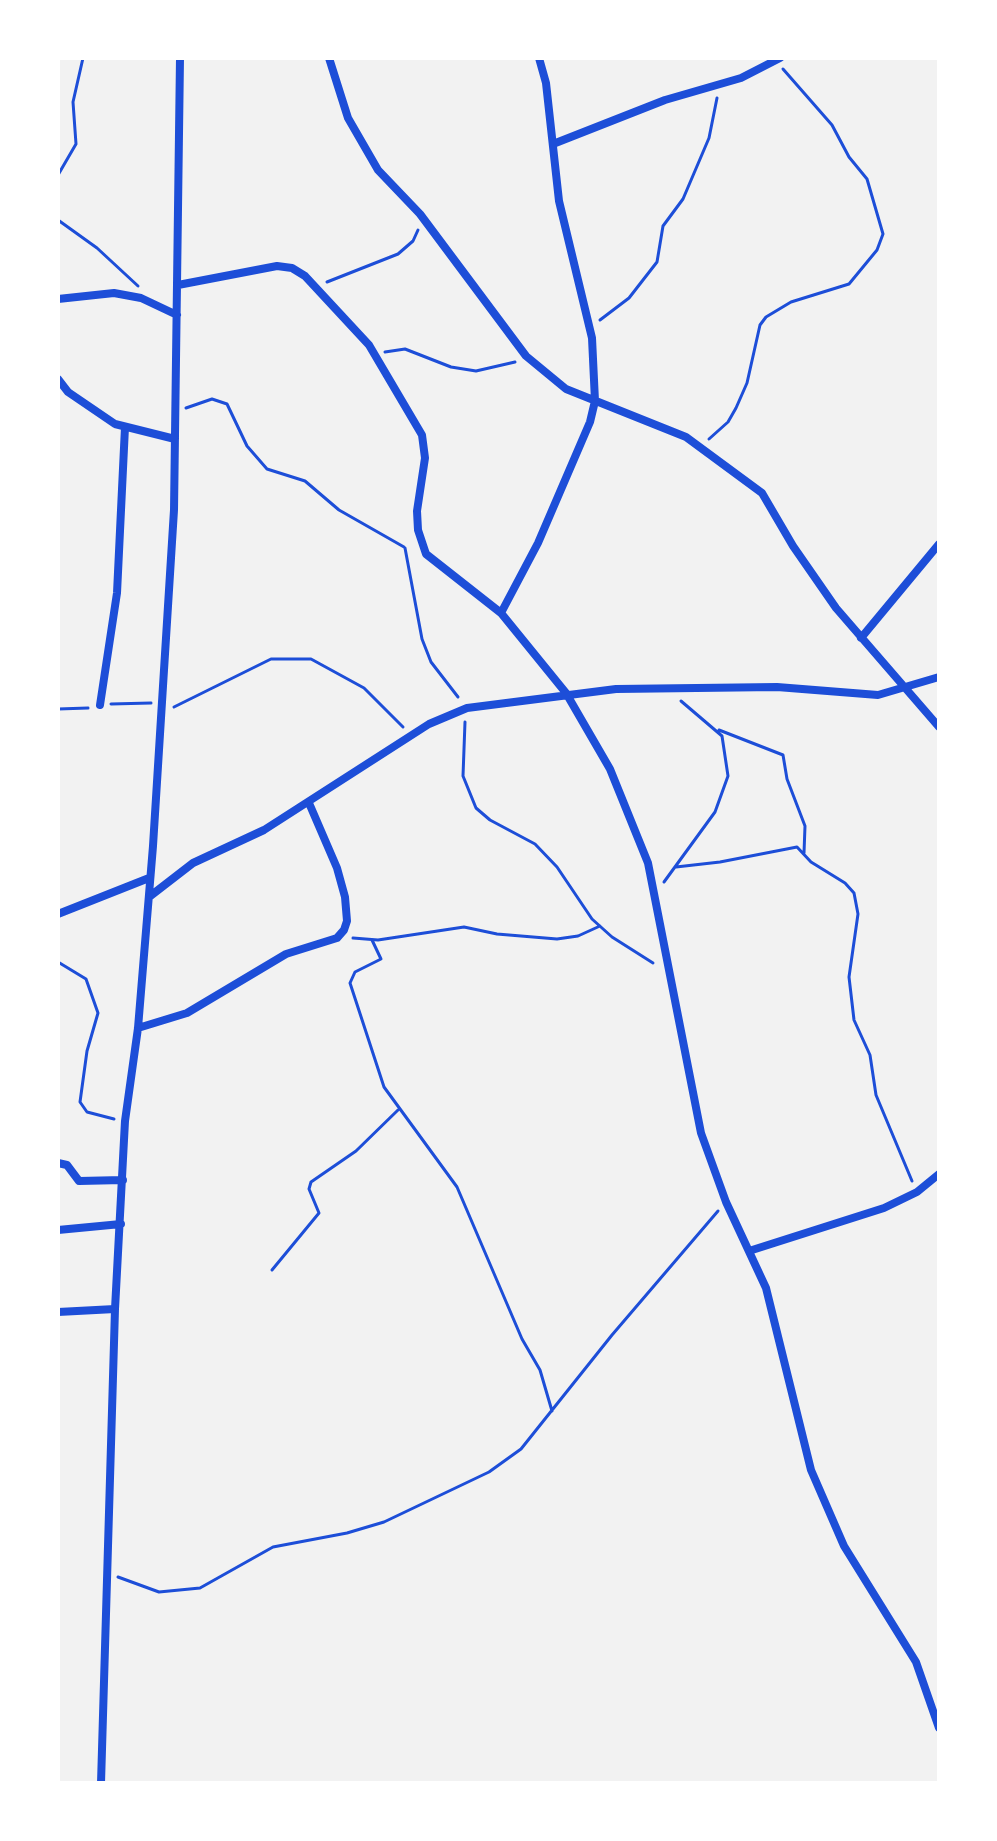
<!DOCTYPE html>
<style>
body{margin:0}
#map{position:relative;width:997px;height:1841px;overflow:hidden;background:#f2f2f2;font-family:Ubuntu,sans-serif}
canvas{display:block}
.frame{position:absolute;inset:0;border:60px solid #fff;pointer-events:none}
</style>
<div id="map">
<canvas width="997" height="1841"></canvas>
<div class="frame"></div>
</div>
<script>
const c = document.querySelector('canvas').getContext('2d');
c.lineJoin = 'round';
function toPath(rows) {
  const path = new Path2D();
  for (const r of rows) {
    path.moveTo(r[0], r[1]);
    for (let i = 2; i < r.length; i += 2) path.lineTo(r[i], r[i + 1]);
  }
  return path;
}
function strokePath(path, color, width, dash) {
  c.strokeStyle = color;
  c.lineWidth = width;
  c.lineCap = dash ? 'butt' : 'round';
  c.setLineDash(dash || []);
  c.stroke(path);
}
const path = toPath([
 [58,175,76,144,73,102,83,58],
 [58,220,97,248,138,286],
 [327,282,398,254,413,241,418,230],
 [600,320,629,298,657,262,663,226,683,199,709,138,717,98],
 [385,352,405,349,451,367,476,371,515,362],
 [186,408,212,399,227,404,247,446,267,469,305,481,339,510,404,547],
 [709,439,728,422,736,408,747,383,760,325,766,317,791,302,849,284,877,250,883,234,867,179,849,157,832,125,783,69],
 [405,548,422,639,431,662,458,697],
 [111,704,151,703],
 [174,707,271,659,311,659,364,688,403,727],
 [58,709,88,708],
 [465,722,463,776,476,808,490,820,535,844,557,867,592,919,612,937,653,963],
 [719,730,783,755,787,779,805,826,804,853],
 [676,867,720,862,797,847,811,862,845,883,854,893,858,914,849,977,854,1020,870,1055,876,1095,912,1181],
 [664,882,715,812,728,776,722,736,681,701],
 [353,938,378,940,464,927,497,934,557,939,578,936,600,926],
 [372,940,381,959,355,972,350,983,384,1087,457,1187,522,1339,540,1370,552,1411],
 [58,962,86,979,98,1013,87,1051,80,1102,87,1112,114,1119],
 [272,1270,319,1213,309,1189,311,1182,356,1151,398,1110],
 [118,1577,159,1592,200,1588,273,1547,347,1533,384,1522,489,1472,521,1449,612,1335,718,1211]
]);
const minor = toPath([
 [329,58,348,118,378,170,420,214,526,356,566,389,686,437,762,493,793,546,836,608,939,727],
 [553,144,665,100,741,78,780,58],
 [178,285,277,266,292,268,305,276,369,345,422,435,425,458,417,511,418,530,426,554,501,613,566,693,610,769,648,863,701,1133,726,1202,766,1288,811,1470,844,1546,916,1662,939,1728],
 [58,299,114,293,141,298,177,315],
 [58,379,68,392,115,424,175,439],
 [501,613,538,543,590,422,595,401,592,338,559,201,546,83,539,58],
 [861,638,939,544],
 [100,705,117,593,125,427],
 [149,897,193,863,264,830,429,724,467,708,616,689,777,687,878,695,939,677],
 [58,914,149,878],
 [138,1028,187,1013,286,954,337,938,344,930,347,921,345,897,337,868,309,803],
 [58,1163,67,1165,79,1181,123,1180],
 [58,1230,121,1224],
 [749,1251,884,1208,917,1192,939,1174],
 [58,1312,115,1309],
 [101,1783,115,1309,125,1121,138,1028,153,846,174,510,180,58]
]);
strokePath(path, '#1d4ed8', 3);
strokePath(minor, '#1d4ed8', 8);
</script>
